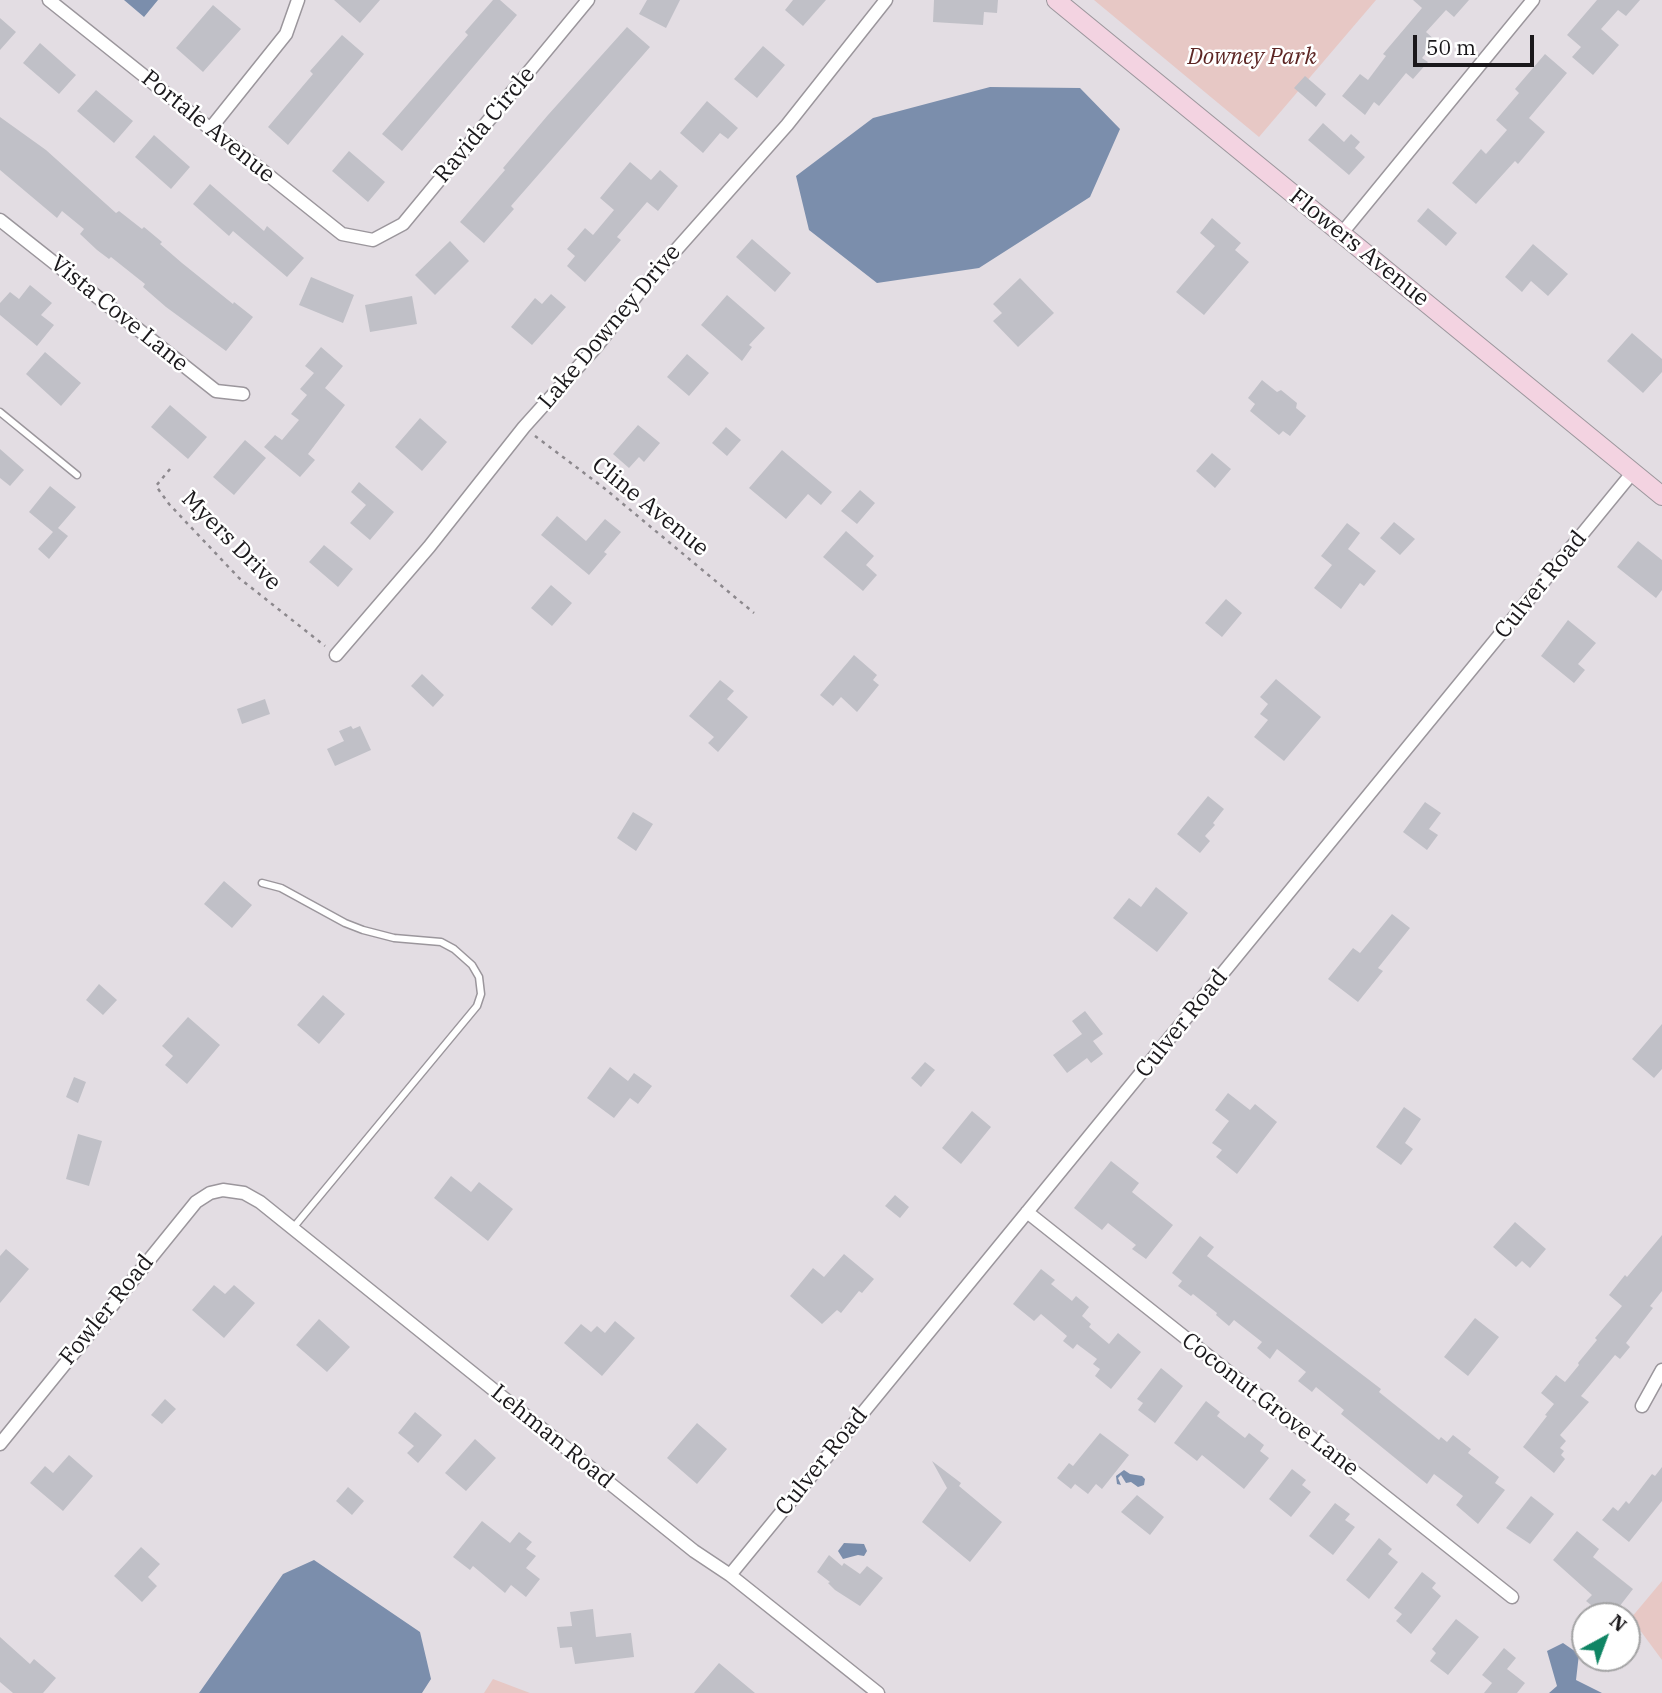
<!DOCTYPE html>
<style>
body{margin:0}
#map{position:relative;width:1662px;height:1693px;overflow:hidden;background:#e3dde3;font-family:"IBM Plex Serif",serif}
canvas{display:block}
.north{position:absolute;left:1571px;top:1602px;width:70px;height:70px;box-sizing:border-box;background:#fff;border:2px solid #a3a3a4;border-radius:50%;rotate:41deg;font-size:19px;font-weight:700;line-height:28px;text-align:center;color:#1a181b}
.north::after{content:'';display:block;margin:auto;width:24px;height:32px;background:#0f8564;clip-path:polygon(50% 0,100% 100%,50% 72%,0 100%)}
.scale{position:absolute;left:1413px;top:35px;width:121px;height:32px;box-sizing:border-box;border:4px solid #1a181b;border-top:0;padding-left:9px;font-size:21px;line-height:24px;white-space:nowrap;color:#1a181b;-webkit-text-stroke:5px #fff;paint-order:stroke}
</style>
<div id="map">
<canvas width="1662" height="1693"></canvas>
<div class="north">N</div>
<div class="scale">50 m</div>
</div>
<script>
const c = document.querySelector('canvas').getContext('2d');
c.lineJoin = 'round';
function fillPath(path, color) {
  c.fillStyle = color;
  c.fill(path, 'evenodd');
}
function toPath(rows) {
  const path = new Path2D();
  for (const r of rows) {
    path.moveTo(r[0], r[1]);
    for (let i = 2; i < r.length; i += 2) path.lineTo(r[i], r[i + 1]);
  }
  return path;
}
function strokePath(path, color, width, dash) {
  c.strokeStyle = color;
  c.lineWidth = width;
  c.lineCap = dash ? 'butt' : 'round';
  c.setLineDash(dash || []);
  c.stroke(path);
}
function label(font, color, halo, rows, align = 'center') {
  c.font = font + ' "IBM Plex Serif",serif';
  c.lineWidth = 5;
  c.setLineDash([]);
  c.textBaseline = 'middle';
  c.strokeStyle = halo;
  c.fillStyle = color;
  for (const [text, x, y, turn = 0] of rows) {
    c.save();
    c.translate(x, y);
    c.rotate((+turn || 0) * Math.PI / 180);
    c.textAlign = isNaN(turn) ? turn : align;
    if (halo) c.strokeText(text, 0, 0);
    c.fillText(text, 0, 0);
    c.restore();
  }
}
const green = toPath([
 [1094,0,1376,0,1259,137],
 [1662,1581,1662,1660,1631,1618],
 [493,1679,530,1693,484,1693]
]);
const water = toPath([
 [124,0,158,0,144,17],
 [990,87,1080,88,1120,129,1090,197,979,268,877,283,809,230,796,176,873,118],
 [1124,1470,1130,1474,1142,1476,1145,1479,1144,1485,1138,1487,1131,1482,1126,1483,1121,1475,1118,1478,1121,1485,1117,1484,1116,1476],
 [844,1543,864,1544,867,1551,864,1556,858,1555,843,1559,838,1551],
 [314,1560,420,1632,431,1679,422,1693,199,1693,283,1574],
 [1563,1643,1579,1654,1576,1680,1602,1693,1549,1693,1557,1686,1547,1651]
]);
const building = toPath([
 [334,0,380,0,360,23],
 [493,0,500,0,517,15,402,151,382,134,468,35,465,32],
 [647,0,680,0,666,28,639,14],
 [793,0,826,0,803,26,785,10],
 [934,0,998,0,997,13,984,12,983,25,933,22],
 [1413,0,1469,0,1454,17,1446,10,1426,32,1436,41,1422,58,1428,62,1413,79,1406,73,1379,106,1374,102,1365,115,1342,96,1360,74,1368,80,1386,56,1383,54,1422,8],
 [1597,0,1640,0,1626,16,1618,10,1601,29,1619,45,1593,75,1572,57,1581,47,1567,35],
 [213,5,241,29,203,72,176,48],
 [0,18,16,32,0,50],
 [627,27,650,47,511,206,514,209,484,243,460,222,505,170,503,168,548,115],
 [342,35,364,54,288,145,268,127,313,74,310,71],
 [40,43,76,75,59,94,23,63],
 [763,46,785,65,757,98,734,79],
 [1545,54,1567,73,1529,118,1545,132,1518,164,1515,161,1476,204,1452,183,1481,149,1486,154,1507,130,1496,120,1519,93,1515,89],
 [1305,76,1326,94,1316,107,1294,88],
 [96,90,133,121,114,143,77,111],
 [707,101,738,128,728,139,720,133,703,153,680,133],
 [0,117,46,150,116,213,119,211,142,229,144,227,162,242,160,244,182,263,233,304,234,302,253,317,226,351,166,307,143,287,145,284,111,257,109,259,97,250,80,234,84,229,62,211,57,218,0,170],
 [1323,123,1344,142,1351,134,1360,142,1355,148,1365,157,1349,175,1308,140],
 [154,135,190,167,171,189,135,157],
 [349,151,385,182,368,202,332,171],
 [630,162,651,180,660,170,678,186,658,211,647,202,617,237,621,240,585,282,567,266,575,256,567,249,585,228,593,235,614,210,600,198],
 [210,184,264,231,267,226,304,258,287,277,233,231,229,236,193,204],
 [1428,208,1457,233,1446,246,1417,221],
 [1212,218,1241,243,1235,250,1249,262,1204,315,1176,292,1215,246,1200,233],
 [752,239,791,273,775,292,736,257],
 [450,241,469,261,435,295,415,275],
 [1533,244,1568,274,1548,296,1531,281,1522,292,1505,277],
 [311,277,354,295,343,323,299,305],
 [1020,278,1054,313,1018,347,993,321,1002,313,993,304],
 [30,285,52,303,41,315,54,325,37,346,0,315,0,303,10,292,19,299],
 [551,294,566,307,532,345,511,327,535,298,542,304],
 [727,295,765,328,749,345,752,347,742,361,701,325],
 [412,296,417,324,370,332,365,305],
 [1632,333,1662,359,1662,372,1643,393,1607,361],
 [321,347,343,366,325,388,345,405,308,454,315,460,300,477,264,447,275,435,282,440,299,420,291,414,307,395,300,389,314,373,305,366],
 [45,352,81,383,61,406,26,374],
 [687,354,709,373,689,396,667,377],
 [1262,380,1277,392,1281,390,1297,403,1296,408,1306,416,1290,436,1283,431,1279,435,1250,411,1255,404,1248,398],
 [170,405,207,437,188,459,151,427],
 [420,418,447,442,422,471,395,447],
 [638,425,660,443,644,462,639,457,629,468,613,454],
 [726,427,741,440,727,456,712,443],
 [245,440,266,458,234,495,213,477],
 [0,449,24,470,10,486,0,478],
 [782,450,832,492,821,505,808,494,786,519,749,488],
 [1212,453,1231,469,1215,488,1196,471],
 [359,482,394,512,370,540,350,523,366,505,351,492],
 [50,486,76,507,58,528,68,536,49,559,38,549,53,532,29,512],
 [860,490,875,503,857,524,841,511],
 [557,516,586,541,605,519,621,532,604,552,607,554,589,575,541,535],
 [1394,522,1415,539,1400,555,1380,538],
 [1347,523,1360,533,1348,549,1376,571,1364,586,1360,583,1341,609,1314,588,1332,565,1321,556],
 [846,531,874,556,866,565,877,575,863,591,823,557],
 [1638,541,1662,560,1662,590,1656,598,1617,567],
 [324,545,353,569,338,587,309,562],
 [551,585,572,603,552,626,531,608],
 [1226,599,1242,613,1222,637,1205,623],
 [1568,620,1596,643,1578,664,1585,670,1574,683,1541,656],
 [854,655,877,675,873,680,879,685,857,712,841,697,833,706,820,695],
 [422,674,444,695,433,707,411,686],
 [1276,679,1321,717,1284,761,1254,737,1268,720,1260,714,1268,704,1260,697],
 [720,680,734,691,727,699,748,717,718,752,708,743,714,737,689,716],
 [265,699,270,714,242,724,237,709],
 [351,726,353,729,360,726,371,750,335,766,327,749,344,741,339,731],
 [1208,796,1224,809,1213,823,1215,825,1205,836,1210,841,1200,853,1177,834],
 [1425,802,1441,813,1429,829,1438,835,1427,850,1403,832],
 [633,812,653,824,636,851,617,838],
 [224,881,252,905,232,928,204,904],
 [1156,887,1188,913,1157,952,1113,918,1129,898,1141,907],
 [1392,914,1410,928,1378,968,1383,971,1358,1002,1328,979,1353,948,1360,953],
 [99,984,117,1000,103,1015,86,1000],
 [323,995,345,1014,319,1044,297,1025],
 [1085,1011,1103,1034,1093,1041,1103,1054,1091,1063,1087,1058,1067,1073,1053,1055,1082,1034,1072,1021],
 [188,1017,220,1045,187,1084,165,1065,173,1056,162,1046],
 [1662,1024,1662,1069,1654,1078,1632,1059],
 [925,1062,935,1070,921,1087,911,1078],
 [610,1067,628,1081,634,1073,652,1086,638,1104,630,1098,614,1118,587,1098],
 [74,1077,86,1082,78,1103,66,1097],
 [1228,1093,1250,1110,1255,1104,1277,1122,1237,1174,1216,1157,1222,1150,1212,1143,1229,1121,1215,1110],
 [1404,1107,1421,1119,1405,1143,1413,1149,1401,1165,1376,1147],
 [972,1111,991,1127,961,1164,942,1148],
 [78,1134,102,1141,89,1186,66,1179],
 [1111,1161,1139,1183,1132,1192,1173,1225,1146,1259,1132,1249,1136,1245,1108,1223,1102,1230,1074,1208],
 [451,1176,471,1192,479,1182,513,1209,488,1241,434,1198],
 [895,1195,909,1207,900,1218,885,1206],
 [1515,1222,1546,1249,1530,1268,1522,1261,1516,1267,1493,1247],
 [1662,1235,1662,1291,1650,1306,1653,1308,1626,1343,1630,1347,1620,1359,1615,1355,1581,1396,1589,1402,1560,1435,1566,1441,1560,1448,1564,1451,1561,1455,1565,1459,1554,1473,1523,1447,1547,1416,1545,1415,1554,1404,1541,1393,1556,1375,1565,1382,1579,1365,1578,1363,1597,1340,1595,1338,1622,1306,1609,1295,1625,1275,1627,1277],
 [1200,1236,1214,1247,1207,1256,1381,1389,1379,1392,1439,1440,1441,1437,1447,1442,1453,1435,1471,1449,1468,1453,1499,1477,1495,1483,1505,1490,1478,1524,1456,1505,1463,1496,1434,1474,1427,1484,1341,1414,1344,1410,1316,1387,1312,1392,1298,1381,1306,1372,1277,1349,1270,1359,1257,1348,1262,1342,1234,1320,1229,1326,1216,1315,1217,1313,1193,1294,1191,1296,1178,1286,1182,1281,1172,1273],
 [6,1249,29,1269,0,1303,0,1256],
 [844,1254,874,1279,862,1293,859,1291,841,1313,837,1310,822,1324,790,1296,813,1268,824,1277],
 [1041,1269,1055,1280,1051,1284,1072,1301,1076,1296,1089,1307,1082,1316,1091,1324,1089,1327,1109,1344,1118,1333,1141,1352,1111,1389,1095,1376,1100,1369,1093,1364,1097,1359,1077,1344,1073,1349,1063,1341,1067,1336,1041,1314,1034,1321,1013,1304],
 [214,1285,225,1294,234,1285,255,1303,224,1338,192,1310],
 [1475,1318,1499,1337,1468,1376,1444,1357],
 [319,1319,350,1347,327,1372,296,1345],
 [615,1321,635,1338,602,1376,564,1343,581,1324,591,1332,597,1326,605,1333],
 [1161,1368,1183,1386,1155,1423,1138,1410,1143,1403,1137,1399],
 [165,1399,176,1409,162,1424,151,1415],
 [1206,1401,1220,1412,1217,1416,1245,1438,1249,1433,1264,1445,1260,1451,1269,1458,1244,1489,1202,1455,1197,1461,1174,1443],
 [415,1412,442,1435,418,1463,407,1453,414,1446,398,1433],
 [697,1423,727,1449,697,1484,667,1458],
 [1100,1433,1129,1455,1102,1489,1096,1484,1088,1494,1075,1484,1071,1489,1057,1478,1069,1463,1073,1466],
 [475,1439,496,1458,466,1491,445,1473],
 [69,1455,93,1476,63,1511,30,1483,45,1466,53,1473],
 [932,1461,961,1483,959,1486,1002,1522,970,1562,922,1522,947,1488],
 [1662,1467,1662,1501,1629,1542,1602,1520,1613,1507,1618,1511,1626,1501,1629,1504,1652,1474,1655,1476],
 [1292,1469,1306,1480,1302,1485,1311,1492,1291,1517,1269,1499],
 [348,1487,364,1501,352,1515,336,1501],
 [1137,1495,1164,1517,1150,1535,1121,1512],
 [1531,1496,1554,1514,1530,1544,1506,1528],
 [1335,1503,1350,1514,1345,1520,1355,1527,1333,1555,1309,1536],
 [482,1521,510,1543,519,1532,532,1542,526,1549,536,1556,526,1568,540,1579,526,1597,511,1585,505,1593,473,1566,470,1570,453,1557],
 [1577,1531,1599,1549,1593,1557,1633,1589,1612,1616,1590,1616,1596,1609,1586,1601,1592,1595,1553,1560],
 [1379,1538,1392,1549,1388,1554,1398,1562,1369,1599,1346,1580],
 [141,1547,160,1564,148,1577,157,1586,142,1602,114,1576],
 [829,1555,842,1566,844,1563,860,1574,867,1566,883,1578,860,1606,835,1590,828,1583,830,1582,817,1572],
 [1422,1572,1436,1583,1432,1588,1441,1596,1411,1634,1396,1621,1402,1614,1394,1608],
 [593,1609,596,1637,631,1633,634,1657,575,1664,572,1647,560,1648,557,1627,572,1626,570,1612],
 [1456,1619,1479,1637,1448,1675,1430,1661,1436,1653,1432,1649],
 [0,1637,30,1664,34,1659,56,1678,43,1693,13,1693,0,1682],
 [1504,1648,1516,1658,1507,1669,1525,1683,1517,1693,1484,1693,1492,1683,1482,1675],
 [719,1663,755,1693,694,1693]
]);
const path = toPath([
 [535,436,604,488,754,613],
 [170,469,156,486,169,504,239,578,325,646]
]);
const lane = toPath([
 [0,412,77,475],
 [262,883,281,888,345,923,363,930,394,938,441,942,454,949,472,965,479,977,481,994,477,1006,293,1228]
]);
const street = toPath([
 [49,0,342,234,373,240,403,224,588,0],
 [210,129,286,34,298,0],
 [0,220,216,391,243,394],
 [1342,233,1533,0],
 [336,655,429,547,524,427,596,347,644,286,787,125,886,0],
 [1027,1212,1512,1597],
 [1642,1406,1662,1370],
 [0,1444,196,1202,210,1193,223,1190,244,1193,260,1202,694,1551,730,1575,878,1693],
 [730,1575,1633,472]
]);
const secondary = toPath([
 [1056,0,1662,496]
]);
const parkNames = [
 ["Downey Park",1252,57]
];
const streetNames = [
 ["Ravida Circle",485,125,-50],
 ["Portale Avenue",208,127,39],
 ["Flowers Avenue",1359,248,39],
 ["Vista Cove Lane",119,314,39],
 ["Lake Downey Drive",610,327,-50],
 ["Cline Avenue",650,507,39],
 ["Myers Drive",231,541,45],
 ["Culver Road",1541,585,-51],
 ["Culver Road",1182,1024,-51],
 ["Fowler Road",107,1310,-51],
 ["Coconut Grove Lane",1270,1405,38],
 ["Lehman Road",552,1437,39],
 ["Culver Road",822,1462,-51]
];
fillPath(green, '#e7c8c5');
fillPath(water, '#7b8eac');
fillPath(building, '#c0c0c7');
strokePath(lane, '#9b969c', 9);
strokePath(street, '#9b969c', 15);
strokePath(secondary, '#9b969c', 20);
strokePath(path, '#8c888d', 2.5, [3.5, 5]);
strokePath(lane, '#fff', 6);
strokePath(street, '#fff', 12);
strokePath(secondary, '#f3d3e1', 18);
label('italic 23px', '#5d2624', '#fff', parkNames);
label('23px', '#1a181b', '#fff', streetNames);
</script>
